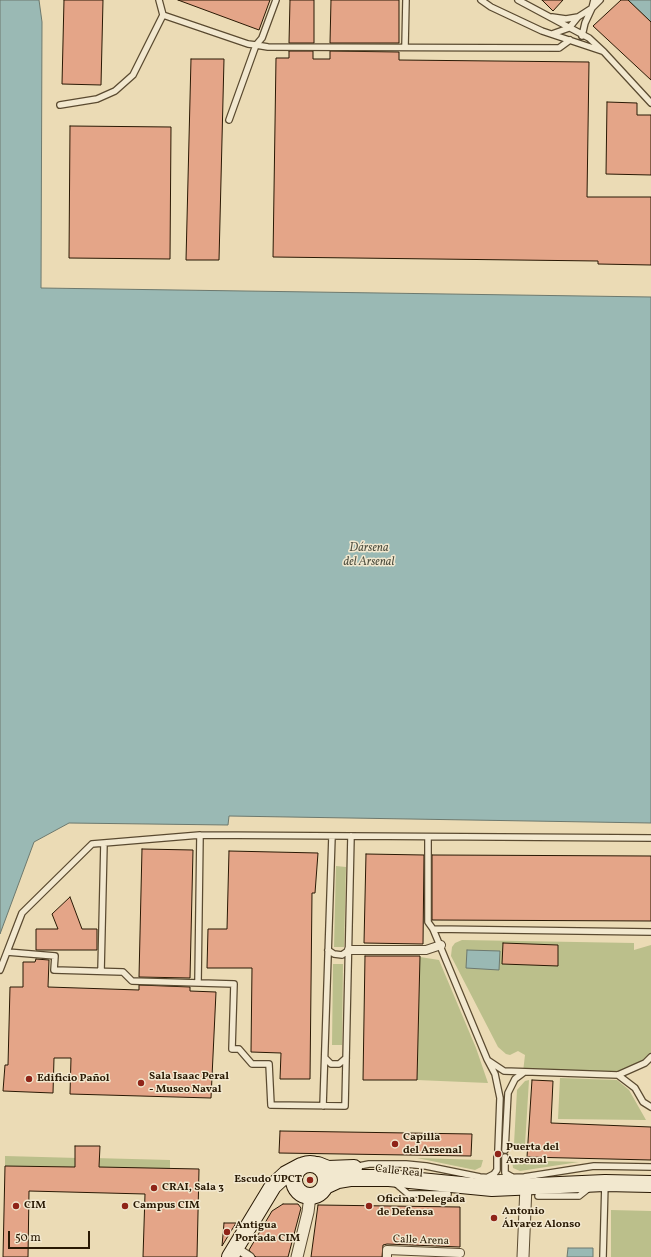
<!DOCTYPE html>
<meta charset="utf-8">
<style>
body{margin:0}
#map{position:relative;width:651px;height:1257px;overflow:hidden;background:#ebdbb5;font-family:Vollkorn,serif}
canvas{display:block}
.scale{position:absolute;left:8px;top:1231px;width:82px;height:18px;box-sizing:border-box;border:2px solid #291904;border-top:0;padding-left:5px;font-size:12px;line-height:14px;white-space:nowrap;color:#291904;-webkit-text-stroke:3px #f2e8cf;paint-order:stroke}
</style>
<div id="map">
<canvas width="651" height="1257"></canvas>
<div class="scale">50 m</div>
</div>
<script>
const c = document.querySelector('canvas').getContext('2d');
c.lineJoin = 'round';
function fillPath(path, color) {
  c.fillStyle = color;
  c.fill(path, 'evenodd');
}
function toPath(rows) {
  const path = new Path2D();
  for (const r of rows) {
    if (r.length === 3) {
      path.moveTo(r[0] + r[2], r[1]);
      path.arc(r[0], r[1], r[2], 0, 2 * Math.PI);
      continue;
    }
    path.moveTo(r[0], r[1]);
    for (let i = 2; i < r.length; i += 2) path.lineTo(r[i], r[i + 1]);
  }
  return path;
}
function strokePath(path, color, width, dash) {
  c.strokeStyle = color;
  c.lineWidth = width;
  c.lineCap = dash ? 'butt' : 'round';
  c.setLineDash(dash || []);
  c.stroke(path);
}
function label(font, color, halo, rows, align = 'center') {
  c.font = font + ' Vollkorn,serif';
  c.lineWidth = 3;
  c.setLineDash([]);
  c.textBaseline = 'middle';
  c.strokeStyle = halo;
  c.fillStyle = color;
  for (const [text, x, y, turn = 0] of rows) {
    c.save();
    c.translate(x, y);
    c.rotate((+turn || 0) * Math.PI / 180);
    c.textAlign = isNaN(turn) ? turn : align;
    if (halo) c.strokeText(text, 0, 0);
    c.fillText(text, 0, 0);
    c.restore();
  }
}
const green = toPath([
 [336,866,346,867,344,947,334,947],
 [462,940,634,943,634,950,651,945,651,1057,618,1075,523,1072,525,1055,518,1051,510,1055,506,1054,498,1047,451,956,452,947,455,943],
 [420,957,439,960,476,1048,488,1083,417,1080],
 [333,964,343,964,342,1045,332,1045],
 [560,1078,617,1080,629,1090,646,1120,558,1119],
 [529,1080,525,1145,514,1144,517,1090,525,1081],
 [5,1156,78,1158,78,1167,5,1166],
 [94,1158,170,1160,170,1169,94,1167],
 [417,1158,483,1160,481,1167,475,1170],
 [512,1160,547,1161,579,1162,520,1171,513,1168],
 [611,1210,651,1211,651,1257,611,1257]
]);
const water = toPath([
 [0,0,39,0,42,22,41,288,651,297,651,823,229,816,228,825,69,823,34,842,0,934,0,0],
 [628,0,651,0,651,22,628,0],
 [467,950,500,951,499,970,466,968,467,950],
 [568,1248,593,1248,593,1257,567,1257,568,1248]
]);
const building = toPath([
 [64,0,103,0,101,85,62,84,64,0],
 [178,0,270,0,259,30,178,0],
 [290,0,314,0,314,43,289,43,290,0],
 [331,0,399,0,399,43,330,43,331,0],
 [542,0,563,0,553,11,542,0],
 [621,0,628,0,651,22,651,80,593,26,621,0],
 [289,51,313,51,313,59,330,59,330,51,399,52,399,60,589,62,587,197,651,197,651,265,598,264,598,261,273,257,276,58,289,58,289,51],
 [191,59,224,59,219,260,186,260,191,59],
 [607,102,637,103,637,115,651,115,651,175,606,174,607,102],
 [70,126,171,127,170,259,69,258,70,126],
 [142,849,193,850,190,978,139,977,142,849],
 [229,851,318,853,315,893,312,893,310,1079,280,1079,281,1053,251,1052,252,968,207,968,208,929,227,929,229,851],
 [366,854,424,855,423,944,364,943,366,854],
 [432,855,651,856,651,921,432,920,432,855],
 [70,897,82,929,97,929,97,950,36,950,36,929,58,929,52,914,70,897],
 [503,943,558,945,558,966,502,964,503,943],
 [365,956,420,956,417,1080,363,1080,365,956],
 [36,959,49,960,48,987,139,990,139,985,190,987,190,991,216,992,211,1098,70,1094,71,1058,54,1058,53,1093,3,1091,5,1065,8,1065,10,987,23,987,23,962,35,962,36,959],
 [532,1080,553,1081,551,1123,651,1127,651,1160,527,1157,532,1080],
 [280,1131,472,1134,471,1156,279,1153,280,1131],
 [75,1146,100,1146,99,1167,199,1169,197,1257,143,1257,145,1194,29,1191,28,1257,3,1257,5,1166,75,1167,75,1146],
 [283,1204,298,1204,301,1208,288,1257,256,1257,249,1250,272,1211,283,1204],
 [318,1205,460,1207,460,1247,387,1244,383,1245,382,1257,311,1257,318,1205],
 [224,1223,236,1223,222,1246,224,1223]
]);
const service = toPath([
 [159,0,163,15,248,44,256,45,262,38,276,0],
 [481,0,491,7,542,31,602,51],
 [518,0,589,38,604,52,651,103],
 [552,17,566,19,578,17,592,8,594,0],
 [552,34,569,28,578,17],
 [582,36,585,23,592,8,600,0],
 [405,47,406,0],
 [60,105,97,99,115,91,133,75,163,15],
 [229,120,256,45,268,47,559,48,570,40],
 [428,837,428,922,433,929,487,1059,495,1074,500,1098,498,1150],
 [433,929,651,932],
 [328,950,334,954,342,955,349,950],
 [7,952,55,956,54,970,123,972,132,981,234,984,232,1049,239,1049,252,1064,269,1064,271,1105,345,1106,351,836],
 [0,970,22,913,92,844,200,835,651,838],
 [101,971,104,843],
 [198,982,200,835],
 [325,1058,331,1064,339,1064,346,1058],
 [489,1061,504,1071,618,1075,645,1063,651,1057],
 [618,1075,635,1088,643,1102,651,1107],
 [323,1106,332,836],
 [505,1150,508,1093,515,1079,523,1073],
 [505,1157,505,1173,512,1177],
 [354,1167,369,1164,406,1164,426,1166,480,1177,494,1178,524,1177,594,1166,651,1167],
 [488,1177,494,1174,497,1170,497,1157],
 [394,1182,408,1194,448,1194],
 [538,1196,579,1196,589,1188],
 [603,1257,605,1183]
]);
const pedestrian = toPath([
 [349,950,426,950,441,945],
 [235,1247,250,1257],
 [387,1257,387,1250,460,1253]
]);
const minor = toPath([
 [297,1257,308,1212,310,1196],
 [523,1257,526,1186]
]);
const secondary = toPath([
 [310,1180,16],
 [318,1165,328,1169,354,1168],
 [325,1186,338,1180,350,1178,389,1178,492,1188,605,1183,651,1184],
 [230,1257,273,1186,286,1174,301,1166]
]);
const markers = [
 [29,1079,4,"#8f2418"],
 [141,1083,4,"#8f2418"],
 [395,1144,4,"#8f2418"],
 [498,1154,4,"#8f2418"],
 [310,1180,4,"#8f2418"],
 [154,1188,4,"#8f2418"],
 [16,1206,4,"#8f2418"],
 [125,1206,4,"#8f2418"],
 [369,1206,4,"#8f2418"],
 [494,1218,4,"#8f2418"],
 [227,1232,4,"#8f2418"]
];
const poiNames = [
 ["Sala Isaac Peral",149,1077],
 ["- Museo Naval",149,1090],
 ["Edificio Pañol",37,1079],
 ["Capilla",403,1138],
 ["del Arsenal",403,1151],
 ["Puerta del",506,1148],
 ["Arsenal",506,1161],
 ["Escudo UPCT",302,1180,"right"],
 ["CRAI, Sala 3",162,1188],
 ["Oficina Delegada",377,1200],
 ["de Defensa",377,1213],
 ["CIM",24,1206],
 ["Campus CIM",133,1206],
 ["Antonio",502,1212],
 ["Álvarez Alonso",502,1225],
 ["Antigua",235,1226],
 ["Portada CIM",235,1239]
];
const streetNames = [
 ["Calle Real",399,1172,6],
 ["Calle Arena",421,1241,2]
];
const waterNames = [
 ["Dársena",369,549],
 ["del Arsenal",369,563]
];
fillPath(green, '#bbbf8b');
fillPath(water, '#9ab9b4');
strokePath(water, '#6d796e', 1);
fillPath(building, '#e4a588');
strokePath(building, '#291904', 1);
strokePath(service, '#5a4a30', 8);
strokePath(pedestrian, '#5a4a30', 10);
strokePath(minor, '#5a4a30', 13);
strokePath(secondary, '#291904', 18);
strokePath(service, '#f2e8cf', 5.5);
strokePath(pedestrian, '#f2e8cf', 8);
strokePath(minor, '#f2e8cf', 11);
strokePath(secondary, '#f2e8cf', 16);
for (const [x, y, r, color] of markers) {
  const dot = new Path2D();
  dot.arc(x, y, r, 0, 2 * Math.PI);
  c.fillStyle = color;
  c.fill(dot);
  strokePath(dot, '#f2e8cf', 1.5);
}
label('bold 11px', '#291904', '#f2e8cf', poiNames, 'left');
label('11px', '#291904', '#f2e8cf', streetNames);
label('italic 12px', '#515142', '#f2e8cf', waterNames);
</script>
